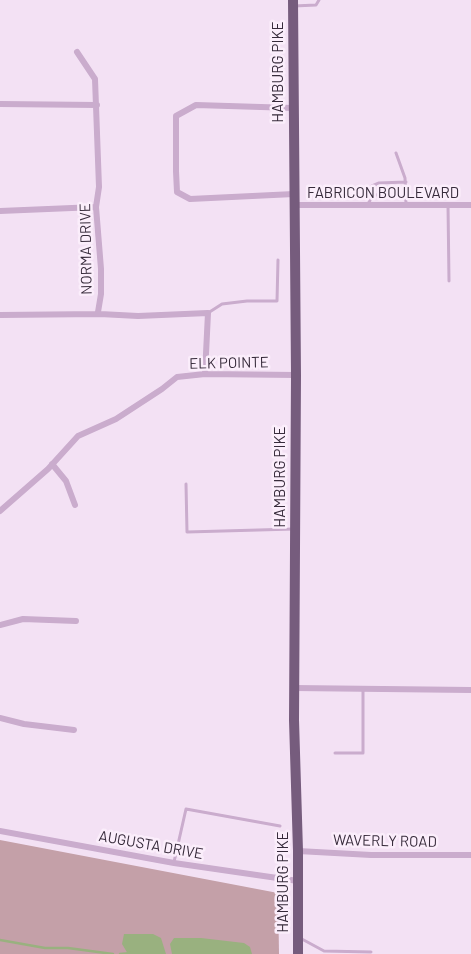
<!DOCTYPE html>
<style>
body{margin:0}
canvas{display:block;background:#f3e1f4}
</style>
<canvas width="471" height="954"></canvas>
<script>
const c = document.querySelector('canvas').getContext('2d');
c.lineJoin = 'round';
function fillPath(path, color) {
  c.fillStyle = color;
  c.fill(path, 'evenodd');
}
function toPath(rows) {
  const path = new Path2D();
  for (const r of rows) {
    path.moveTo(r[0], r[1]);
    for (let i = 2; i < r.length; i += 2) path.lineTo(r[i], r[i + 1]);
  }
  return path;
}
function strokePath(path, color, width, dash) {
  c.strokeStyle = color;
  c.lineWidth = width;
  c.lineCap = dash ? 'butt' : 'round';
  c.setLineDash(dash || []);
  c.stroke(path);
}
function label(font, color, halo, rows, align = 'center') {
  c.font = font + ' Barlow,sans-serif';
  c.lineWidth = 5;
  c.setLineDash([]);
  c.textBaseline = 'middle';
  c.strokeStyle = halo;
  c.fillStyle = color;
  for (const [text, x, y, turn = 0] of rows) {
    c.save();
    c.translate(x, y);
    c.rotate((+turn || 0) * Math.PI / 180);
    c.textAlign = isNaN(turn) ? turn : align;
    if (halo) c.strokeText(text, 0, 0);
    c.fillText(text, 0, 0);
    c.restore();
  }
}
const green = toPath([
 [0,840,278,893,279,954,0,954]
]);
const water = toPath([
 [124,934,153,934,161,938,166,954,128,954,122,944],
 [174,938,201,938,244,943,250,947,252,954,172,954,170,944]
]);
const stream = toPath([
 [0,940,45,948,68,948,113,954],
 [120,954,131,953]
]);
const lane = toPath([
 [294,6,316,5,319,0],
 [396,153,405,178,406,204],
 [373,195,372,186,379,183,406,182],
 [368,204,373,195,406,194],
 [448,205,449,281],
 [208,313,222,304,247,301,277,301,278,260],
 [186,484,187,532,294,529],
 [335,753,363,753,363,689],
 [174,862,186,809,280,826],
 [300,938,324,951,371,952]
]);
const street = toPath([
 [77,52,95,79,99,187,96,207,101,269,101,294,98,312,100,314],
 [0,104,97,105],
 [293,108,196,105,176,116,176,171,177,192,190,199,294,194],
 [295,205,471,205],
 [0,211,96,207],
 [0,315,100,314,138,316,208,313,205,374],
 [52,464,66,481,75,505],
 [0,511,48,469,78,436,116,419,162,389,177,377,205,374,296,375],
 [0,625,23,619,76,621],
 [294,688,471,690],
 [0,718,24,724,74,730],
 [0,831,174,863,298,881],
 [298,851,371,855,471,855]
]);
const primary = toPath([
 [293,0,296,375,294,720,298,851,298,954]
]);
const streetNames = [
 ["HAMBURG PIKE",278,72,-90],
 ["FABRICON BOULEVARD",383,193],
 ["NORMA DRIVE",86,249,-91],
 ["ELK POINTE",229,363,-1],
 ["HAMBURG PIKE",280,477,-90],
 ["WAVERLY ROAD",385,841,1],
 ["AUGUSTA DRIVE",151,845,10],
 ["HAMBURG PIKE",283,882,-90]
];
fillPath(green, '#c4a0a8');
fillPath(water, '#99b17f');
strokePath(stream, '#99b17f', 2.5);
strokePath(lane, '#caaccd', 3);
strokePath(street, '#caaccd', 6);
strokePath(primary, '#765c7d', 10);
label('15px', '#372b3b', '#fbeefb', streetNames);
</script>
